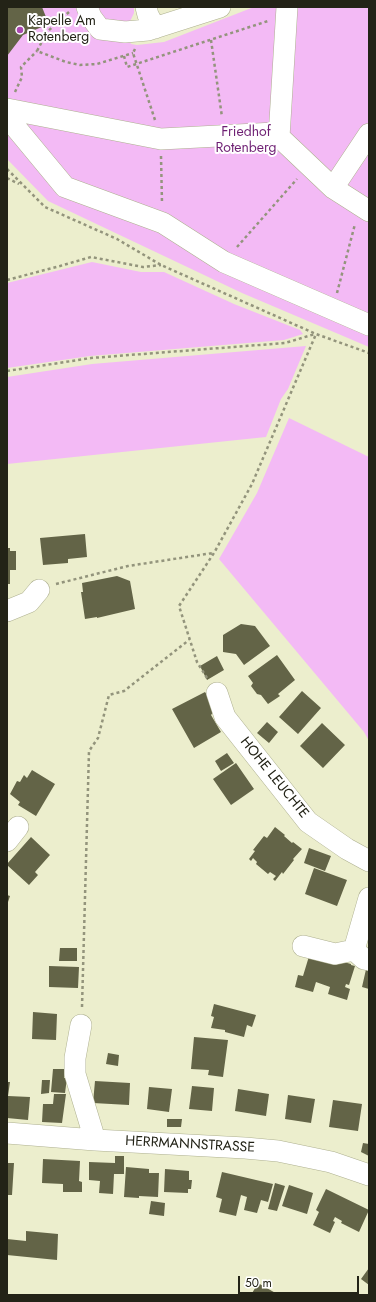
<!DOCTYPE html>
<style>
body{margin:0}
#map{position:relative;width:376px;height:1302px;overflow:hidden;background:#eceecd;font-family:Jost,sans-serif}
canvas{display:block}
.frame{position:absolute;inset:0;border:8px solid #232317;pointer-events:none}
.scale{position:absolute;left:238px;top:1276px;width:121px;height:18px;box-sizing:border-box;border:2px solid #232317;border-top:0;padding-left:5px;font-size:12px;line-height:14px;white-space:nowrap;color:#232317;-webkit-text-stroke:3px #fff;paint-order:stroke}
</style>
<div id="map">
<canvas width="376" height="1302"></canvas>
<div class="frame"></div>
<div class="scale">50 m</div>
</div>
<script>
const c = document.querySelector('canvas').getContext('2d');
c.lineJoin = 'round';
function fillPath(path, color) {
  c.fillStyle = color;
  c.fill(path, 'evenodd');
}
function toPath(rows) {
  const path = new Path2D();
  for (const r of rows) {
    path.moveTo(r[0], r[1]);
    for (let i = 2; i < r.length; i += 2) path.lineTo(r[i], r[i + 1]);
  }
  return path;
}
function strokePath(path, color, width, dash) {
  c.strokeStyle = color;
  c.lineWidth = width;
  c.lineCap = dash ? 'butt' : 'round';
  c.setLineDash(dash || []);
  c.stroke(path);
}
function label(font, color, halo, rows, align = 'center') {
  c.font = font + ' Jost,sans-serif';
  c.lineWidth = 4;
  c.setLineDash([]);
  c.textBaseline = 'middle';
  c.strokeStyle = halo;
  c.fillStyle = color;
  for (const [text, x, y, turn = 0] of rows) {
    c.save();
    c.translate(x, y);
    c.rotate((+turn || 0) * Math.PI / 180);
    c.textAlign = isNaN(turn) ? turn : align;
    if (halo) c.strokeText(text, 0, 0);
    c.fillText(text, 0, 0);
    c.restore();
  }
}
const green = toPath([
 [7,7,134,7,134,13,125,32,131,44,137,45,164,42,254,7,369,7,369,347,242,293,48,201,7,159],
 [92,262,141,272,164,272,234,304,300,330,303,334,284,340,90,356,7,368,7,283],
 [306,346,288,389,281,399,266,437,7,464,7,377,92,364],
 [289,418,369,457,369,741,364,732,219,559,257,493]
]);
const building = toPath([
 [7,7,42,7,46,17,41,19,44,26,23,35,7,56],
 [85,534,87,557,68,559,68,563,43,565,40,538],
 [7,548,10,548,10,551,16,551,16,570,10,570,10,584,7,584],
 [117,576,130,581,135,609,97,618,97,617,85,619,81,592,83,592,82,583],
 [241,624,255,626,270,646,244,665,236,654,223,652,223,635],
 [277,655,295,680,278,694,280,696,268,704,261,695,257,694,251,686,253,683,248,676],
 [217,656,224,670,207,680,200,666],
 [302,691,321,708,298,734,279,717],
 [205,692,216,709,211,715,221,732,194,748,172,709],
 [267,722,278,732,269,743,257,733],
 [322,723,345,745,323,768,300,746],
 [227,753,234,763,221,771,215,761],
 [236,763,254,789,231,805,213,779],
 [32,770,55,784,36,816,18,805,20,802,10,794,17,781,20,782,24,775,27,778],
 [275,827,285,835,284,836,292,843,293,842,302,849,293,859,294,860,283,874,282,872,275,881,273,879,276,876,270,872,268,874,256,864,257,862,253,858,251,861,249,859,255,851,253,850,264,836,267,838],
 [31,837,50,855,35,872,38,875,29,885,7,865,7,864],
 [309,848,331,856,325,871,304,863],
 [314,868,347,880,337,906,305,894],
 [7,895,10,896,7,905],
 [60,948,77,948,77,961,59,961],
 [310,953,351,964,351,965,355,966,349,985,346,984,345,987,350,989,347,1000,328,994,330,987,316,982,313,992,295,987,298,975,303,976],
 [367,965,369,966,369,989,362,987],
 [49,966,79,967,78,988,49,987],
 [214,1004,256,1015,252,1027,247,1025,244,1037,225,1032,225,1030,211,1028,214,1017,211,1016],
 [33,1012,57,1014,56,1040,32,1039],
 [194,1037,228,1040,223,1077,208,1075,209,1070,191,1069],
 [108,1053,119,1055,118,1066,106,1064],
 [53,1069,65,1069,64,1078,67,1078,65,1093,51,1092],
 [42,1080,50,1080,49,1093,41,1094],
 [95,1081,130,1083,129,1105,93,1103],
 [7,1082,10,1082,8,1096,30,1097,28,1120,7,1118],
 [192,1086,214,1088,212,1111,189,1109],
 [149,1087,172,1089,169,1112,147,1109],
 [238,1089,269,1094,266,1116,235,1111],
 [54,1094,66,1094,62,1123,42,1122,43,1104,53,1104],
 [288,1095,315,1099,311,1123,285,1119],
 [333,1100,362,1104,358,1131,329,1127],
 [167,1119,182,1119,181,1127,167,1127],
 [363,1143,369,1144,369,1156,361,1152],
 [115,1156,124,1156,124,1174,114,1174,113,1194,99,1193,100,1181,89,1180,89,1162,115,1163],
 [43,1159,80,1161,79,1181,82,1182,82,1192,63,1192,63,1184,42,1183],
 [7,1163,14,1163,12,1195,7,1195],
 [126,1167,149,1169,149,1173,159,1173,158,1197,139,1196,139,1198,124,1197],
 [165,1169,189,1171,189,1180,192,1180,191,1189,188,1189,188,1193,164,1192],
 [222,1172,273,1184,268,1202,261,1200,257,1213,244,1210,247,1197,241,1195,236,1216,219,1212,222,1199,216,1197],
 [275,1183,285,1186,277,1211,268,1209],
 [289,1185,313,1193,307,1214,282,1206],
 [326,1189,369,1210,359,1232,341,1223,342,1221,335,1217,333,1221,335,1222,330,1233,313,1225,319,1212,316,1210],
 [151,1201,165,1203,164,1216,149,1214],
 [26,1231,58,1234,57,1260,7,1255,7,1239,26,1241],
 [369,1268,369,1285,361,1279],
 [258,1283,279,1295,251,1295]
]);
const path = toPath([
 [69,12,47,32,37,51,66,62,80,65,97,64,133,53],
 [211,40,222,117],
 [135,49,133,53,155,120],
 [124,56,127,67,268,21],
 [15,92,22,77,21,67,37,51],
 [161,156,162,203],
 [7,169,45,207,117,239,161,265,316,334,369,353],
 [7,178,19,184],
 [237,247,297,179],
 [7,280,60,266,91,257,143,267,161,265],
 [337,293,355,224],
 [7,371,91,358,285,343,315,334],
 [56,584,128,566,213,553],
 [207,678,197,662,179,606,214,553,252,484,316,334],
 [82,1007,89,751,98,738,109,695,124,691,189,640]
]);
const minor = toPath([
 [87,7,91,17,100,29,125,32,148,30,220,7],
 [146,7,148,15,155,28],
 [7,109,161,139,275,133,333,188,369,211],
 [7,117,65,187,163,223,224,262,369,325],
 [279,137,287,7],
 [333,188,369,134],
 [7,611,29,602,39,590],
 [217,693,225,717,308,822,347,849,369,861],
 [7,841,18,827],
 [369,898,354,950,364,959,369,960],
 [303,946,335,954,354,950],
 [81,1025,75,1058,75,1074,95,1140],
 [7,1133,95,1140,245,1148,278,1151,331,1162,369,1175]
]);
const markers = [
 [20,30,4,"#aa49b0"]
];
const poiNames = [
 ["Kapelle Am",28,22],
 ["Rotenberg",28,38]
];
const parkNames = [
 ["Friedhof",246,133],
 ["Rotenberg",246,149]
];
const streetNames = [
 ["HOHE LEUCHTE",274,778,51],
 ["HERRMANNSTRASSE",190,1145,3]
];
fillPath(green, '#f3baf5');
fillPath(building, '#636447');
strokePath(minor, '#aeb090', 22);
strokePath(path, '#93947c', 2.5, [3, 3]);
strokePath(minor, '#fff', 21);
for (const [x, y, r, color] of markers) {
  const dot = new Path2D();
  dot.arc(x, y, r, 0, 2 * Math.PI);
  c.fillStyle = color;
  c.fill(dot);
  strokePath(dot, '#fff', 1.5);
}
label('14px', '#232317', '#fff', poiNames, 'left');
label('14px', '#6e1f73', '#fff', parkNames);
label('14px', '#232317', '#fff', streetNames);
</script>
